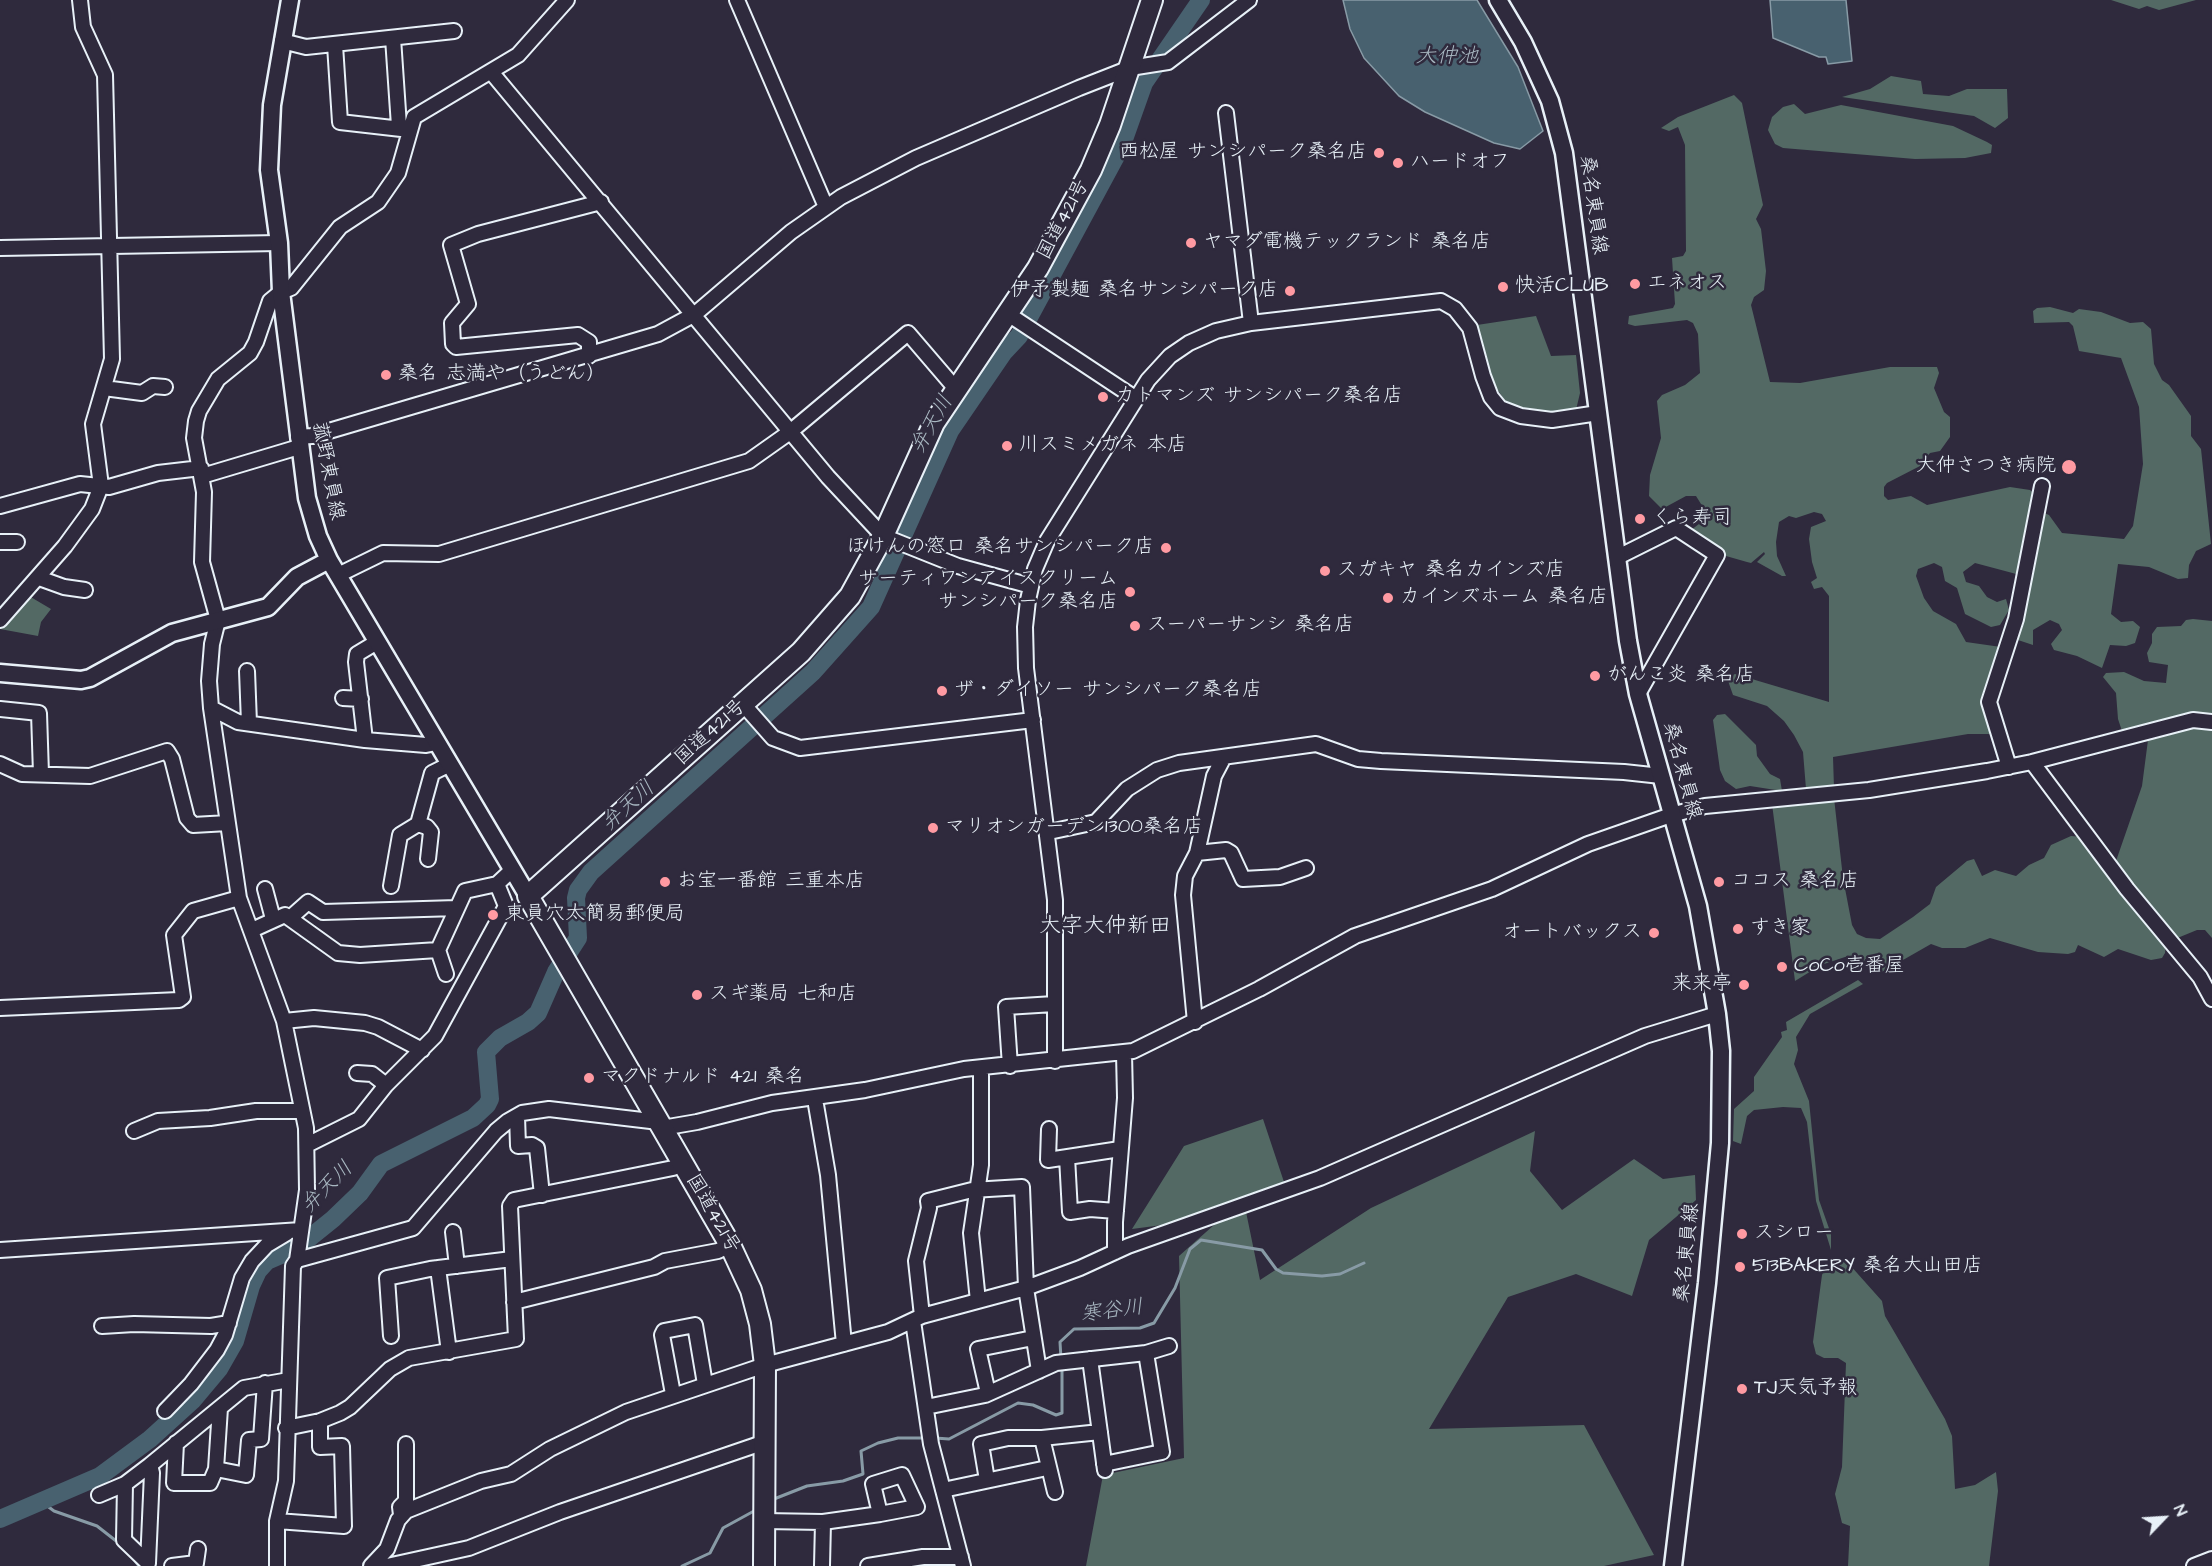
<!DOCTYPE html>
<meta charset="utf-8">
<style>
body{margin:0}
#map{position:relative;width:2212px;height:1566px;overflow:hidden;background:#2f2a3d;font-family:"Architects Daughter",sans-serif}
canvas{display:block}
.north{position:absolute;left:2134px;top:1488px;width:60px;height:60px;-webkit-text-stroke:4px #2f2a3d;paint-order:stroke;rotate:65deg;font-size:16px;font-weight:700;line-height:24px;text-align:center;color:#e8f1f8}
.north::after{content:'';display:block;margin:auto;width:21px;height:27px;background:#e8f1f8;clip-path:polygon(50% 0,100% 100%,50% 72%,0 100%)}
</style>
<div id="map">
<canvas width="2212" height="1566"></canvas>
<div class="north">N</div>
</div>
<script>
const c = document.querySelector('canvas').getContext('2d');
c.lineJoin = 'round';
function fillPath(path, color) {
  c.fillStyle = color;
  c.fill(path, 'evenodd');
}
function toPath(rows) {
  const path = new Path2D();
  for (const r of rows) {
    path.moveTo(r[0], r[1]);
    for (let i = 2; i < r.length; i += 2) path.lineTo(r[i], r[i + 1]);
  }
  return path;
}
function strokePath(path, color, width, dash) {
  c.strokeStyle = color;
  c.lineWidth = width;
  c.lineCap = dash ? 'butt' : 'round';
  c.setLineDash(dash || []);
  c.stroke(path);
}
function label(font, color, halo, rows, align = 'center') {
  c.font = font + ' "Architects Daughter","Klee One",sans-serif';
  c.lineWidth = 5;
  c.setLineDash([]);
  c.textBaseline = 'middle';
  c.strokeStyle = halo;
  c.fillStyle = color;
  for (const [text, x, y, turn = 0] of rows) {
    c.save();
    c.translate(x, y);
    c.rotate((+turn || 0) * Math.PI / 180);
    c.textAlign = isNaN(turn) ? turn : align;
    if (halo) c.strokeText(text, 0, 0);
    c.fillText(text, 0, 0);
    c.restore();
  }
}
const green = toPath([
 [2111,0,2196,0,2159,10,2147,6,2139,9],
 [1891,76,1921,81,1923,94,1949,96,1967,89,2007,89,2008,118,1995,128,1974,116,1842,97,1870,89],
 [1734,95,1742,103,1763,205,1756,219,1761,229,1766,271,1764,290,1754,297,1751,305,1770,382,1800,383,1890,367,1937,367,1939,373,1934,388,1944,412,1950,417,1950,437,1940,451,1930,453,1920,466,1887,483,1884,487,1884,496,1888,500,1911,496,1927,505,2010,487,2030,490,2037,496,2020,575,1975,563,1963,572,1966,582,1979,586,1987,597,1997,602,2006,599,2009,610,2000,625,1991,627,1965,614,1957,588,1945,581,1942,567,1934,563,1918,569,1916,576,1924,598,1933,611,1956,624,1966,642,2001,647,1988,681,1986,697,1990,734,1968,734,1833,757,1834,788,1806,789,1803,752,1794,735,1784,721,1767,706,1733,695,1727,678,1735,674,1829,702,1829,596,1822,587,1814,589,1811,582,1817,578,1812,562,1809,539,1811,527,1826,521,1822,514,1814,512,1796,518,1789,516,1779,522,1776,542,1777,556,1786,576,1782,576,1757,562,1765,554,1764,552,1751,563,1747,562,1726,556,1687,533,1707,518,1706,512,1696,496,1686,496,1662,509,1649,496,1650,475,1661,438,1657,401,1662,395,1685,385,1700,373,1698,334,1693,323,1687,320,1635,326,1628,324,1629,316,1673,308,1675,304,1672,258,1683,256,1686,251,1685,145,1678,127,1669,131,1661,128,1678,117],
 [1794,104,1805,114,1841,105,1953,126,1987,142,1992,145,1991,153,1965,158,1915,159,1783,148,1775,144,1768,130,1772,117,1783,107],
 [2050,307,2073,313,2079,309,2101,312,2130,323,2143,322,2151,329,2154,364,2162,380,2169,385,2191,416,2191,436,2201,449,2211,544,2196,551,2189,565,2188,578,2178,579,2149,567,2118,564,2111,614,2121,622,2133,621,2140,627,2135,643,2126,646,2110,645,2102,668,2077,656,2054,650,2051,644,2062,630,2059,624,2050,620,2033,630,2033,645,2018,640,2015,635,2042,512,2049,515,2062,533,2124,539,2133,526,2143,464,2139,407,2121,358,2079,351,2073,326,2069,322,2034,323,2033,311,2037,308],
 [1536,316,1551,356,1576,355,1580,393,1576,410,1532,412,1506,402,1490,379,1477,325],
 [29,596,51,609,41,622,38,636,0,629],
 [2193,619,2212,621,2212,718,2123,734,2118,719,2116,693,2103,677,2106,673,2124,672,2144,681,2166,683,2168,665,2149,662,2147,653,2152,643,2152,634,2157,627,2181,626,2186,620],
 [1725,714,1756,745,1757,756,1770,774,1780,779,1782,791,1750,786,1736,789,1725,781,1720,770,1713,720,1717,715],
 [2192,725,2212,726,2212,938,2205,930,2197,930,2175,939,2121,875,2116,861,2142,786,2148,740],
 [1834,798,1843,878,1852,925,1857,934,1866,938,1880,939,1913,917,1930,904,1936,887,1967,861,1974,859,1982,876,1995,870,2016,876,2029,865,2044,858,2051,845,2071,836,2083,837,2166,943,2165,953,2162,958,2151,960,2118,949,2104,957,2078,945,2075,952,2068,954,2038,952,1990,938,1965,948,1942,948,1931,944,1882,972,1871,969,1857,958,1845,957,1821,965,1795,981,1772,804],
 [1858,980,1863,984,1810,1014,1796,1037,1798,1050,1794,1064,1809,1101,1819,1200,1831,1234,1831,1250,1816,1201,1807,1122,1801,1108,1783,1107,1754,1110,1747,1116,1741,1144,1733,1141,1734,1109,1754,1091,1754,1077,1782,1037,1781,1032,1787,1030,1786,1022],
 [1263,1119,1284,1182,1244,1202,1260,1280,1371,1208,1535,1131,1530,1171,1562,1210,1634,1159,1663,1179,1695,1175,1696,1200,1649,1240,1632,1296,1576,1274,1508,1297,1429,1429,1584,1425,1654,1555,1604,1566,1086,1566,1103,1475,1184,1458,1179,1256,1223,1217,1132,1229,1184,1146],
 [1836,1258,1849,1264,1882,1301,1885,1316,1945,1419,1952,1436,1955,1489,1975,1485,1996,1472,1998,1491,1989,1566,1848,1566,1850,1526,1842,1523,1835,1494,1842,1467,1846,1363,1838,1358,1824,1358,1816,1354,1813,1342,1822,1275,1826,1265]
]);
const water = toPath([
 [1343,0,1477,0,1518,67,1543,131,1520,149,1494,143,1425,112,1399,96,1364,58,1350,29,1343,0],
 [1770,0,1846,0,1852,61,1828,64,1826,57,1819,57,1773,38,1770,0]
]);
const stream = toPath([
 [1061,1359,1060,1342,1074,1329,1140,1328,1154,1323,1175,1288,1190,1249,1201,1240,1262,1250,1276,1269,1283,1273,1322,1276,1340,1274,1364,1263],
 [935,1438,949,1439,1018,1403,1033,1405,1056,1415,1062,1413,1062,1365],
 [774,1499,807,1486,843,1481,863,1474,861,1451,878,1443,898,1438,926,1438],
 [42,1502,54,1511,97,1526,120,1544],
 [129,1553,139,1566],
 [682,1566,710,1553,723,1528,754,1511]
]);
const river = toPath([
 [0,1519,100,1476,150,1439,193,1400,219,1369,235,1341,251,1286,258,1271,267,1261,297,1248,333,1219,360,1193,381,1164,473,1118,487,1105,490,1099,486,1052,500,1038,528,1022,538,1013,556,972,578,938,576,898,578,890,591,872,813,672,871,607,950,431,1004,352,1019,336,1122,145,1144,83,1201,0]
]);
const minor = toPath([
 [737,0,826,207],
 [393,38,399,126],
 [282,41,306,47,454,31],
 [335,45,340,122,410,130],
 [492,73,828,477,883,536,958,566,1031,586],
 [1226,113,1251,323],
 [0,248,279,243],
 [1008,314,1135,398],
 [589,356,589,342,578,335,456,347,453,344,452,323,468,304,451,245,478,234,601,202],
 [104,388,142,393,153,386,165,387],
 [298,437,312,436,658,334,695,314,791,232,841,197,916,158,1079,88,1130,68,1168,62,1249,0],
 [202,476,299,447],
 [0,506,80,484,109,487,158,473,201,468],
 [0,542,17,542],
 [1618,557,1676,528,1717,555,1638,694],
 [338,575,383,553,439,554,749,461,790,432,908,333,956,389],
 [39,578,64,587,85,590],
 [0,620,65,546,92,509,101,486,93,424,112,359,105,75,83,27,80,0],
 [247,671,249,723],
 [343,698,361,699],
 [743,704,773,738,800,748,1033,720],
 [211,708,238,722,365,740,426,745,436,743],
 [0,709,39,713,41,774],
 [365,740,356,662,357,654,377,642],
 [2032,762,2127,889,2200,977,2212,999],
 [0,764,22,774,90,776,167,751,172,759,187,818,193,825,228,823],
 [2009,767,1989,702,2016,619,2042,486],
 [418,824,427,827,431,832,428,859],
 [1049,832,1096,822,1127,789,1157,770,1179,763,1316,744,1358,759,1381,761,1624,772,1661,776],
 [1197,853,1226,850,1231,853,1243,879,1280,877,1306,868],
 [391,886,400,835,418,824,432,773,448,765],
 [265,889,273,919],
 [290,918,308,902,323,912,457,908],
 [252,930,285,915,338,953,360,955,438,950,465,891,497,884],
 [438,950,446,974],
 [0,1008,179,1000,183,997,174,935,193,911,239,898],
 [284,1021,314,1018,365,1023,378,1027,422,1050],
 [1195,1022,1183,895,1185,876,1197,853,1214,776,1224,757],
 [1055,1061,1055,900,1026,668,1025,627,1028,600,1035,569,1047,541,1148,380,1170,356,1189,343,1216,331,1251,323,1441,301,1455,309,1470,328,1483,376,1491,397,1500,408,1521,416,1552,420,1598,413],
 [1010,1066,1006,1007,1054,1004],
 [357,1073,372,1074,386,1085],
 [815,1099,828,1175,844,1344],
 [517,1116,518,1146,532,1145,537,1148,542,1195],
 [662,1128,697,1122,772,1103,865,1090,964,1069,1133,1051,1259,989,1355,936,1492,889,1588,844,1671,815,1705,806,1869,790,1987,771,2032,762,2193,720,2212,722],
 [1049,1129,1048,1160,1120,1149],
 [134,1131,158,1121,210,1118,256,1111,301,1111],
 [307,1145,359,1119,386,1085,435,1036,506,906,497,884,512,870],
 [1067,1157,1070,1212,1090,1209,1116,1211],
 [453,1232,457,1266],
 [0,1250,301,1230],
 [1115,1252,1115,1222,1125,1098,1124,1053],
 [297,1260,413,1228,496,1131,508,1121,522,1113,549,1109,659,1122],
 [438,1268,449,1352],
 [978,1301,971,1233,981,1165,981,1068],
 [514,1302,654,1267,665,1261,718,1251,730,1245],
 [922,1316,916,1261,929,1208,928,1201,972,1190,1022,1187,1026,1288,1039,1371],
 [913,1321,931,1444,963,1566],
 [102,1326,134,1324,211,1326,229,1323],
 [391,1336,387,1278,430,1269,512,1259],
 [1090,1359,1105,1470],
 [988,1393,978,1349,1033,1338],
 [673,1394,662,1335,664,1331,695,1325,705,1384],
 [926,1407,985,1395,1056,1363,1146,1353,1169,1346],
 [165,1411,191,1384,217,1350,225,1335,242,1278,252,1261,267,1245,287,1233],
 [286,1428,320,1421,340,1413,350,1407,390,1369,409,1358,516,1339,510,1206,514,1200,673,1168,683,1163],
 [1042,1438,1055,1492],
 [176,1443,174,1483,210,1483,216,1469,220,1408],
 [1104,1464,1162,1452,1146,1353],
 [150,1465,125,1484,124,1540,148,1563,152,1473,150,1465,244,1388,289,1380],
 [216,1469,246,1475,249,1440,261,1439,265,1383],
 [987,1480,981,1444,1008,1438,1042,1438,1100,1432],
 [943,1490,1047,1468],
 [99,1495,125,1484],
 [401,1515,400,1507,406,1501,406,1444],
 [277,1521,344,1526,342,1446,320,1447,320,1421],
 [764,1521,823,1522,880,1514,917,1507,902,1475,873,1484,880,1514],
 [172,1566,196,1563,198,1549],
 [277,1566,277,1521,286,1481,293,1266,297,1260,307,1190,306,1128,284,1021,239,898,211,708,209,681,212,644,218,620,202,562,204,492,194,438,196,421,199,411,218,379,250,353,256,342,270,301,281,292,291,288,340,227,378,202,398,173,414,117,518,55,567,0],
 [371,1566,387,1549,398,1520,406,1511,481,1481,511,1474,550,1449,626,1412,765,1365,888,1332,922,1316,1026,1288,1080,1268,1128,1246,1320,1178,1645,1036,1717,1014],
 [387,1566,469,1548,560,1512,765,1442],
 [822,1566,823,1522],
 [868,1566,923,1557,961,1557],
 [2194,1566,2212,1559]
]);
const major = toPath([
 [290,0,272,105,269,170,279,243,281,292,307,498,318,536,329,560,528,896],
 [1498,0,1523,42,1550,101,1564,153,1628,641,1638,694,1698,906,1717,1014,1721,1051,1720,1143,1707,1283,1673,1566],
 [0,673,81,680,90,678,172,633,268,607,297,577,329,560]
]);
const highway = toPath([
 [764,1566,765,1365,760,1324,751,1290,730,1245,528,896,801,652,850,596,883,536,934,423,1038,268,1091,170,1110,125,1152,0]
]);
const markers = [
 [1379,153,6,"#ff9aa2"],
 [1398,163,6,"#ff9aa2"],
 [1191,243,6,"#ff9aa2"],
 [1635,284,6,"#ff9aa2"],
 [1503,287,6,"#ff9aa2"],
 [1290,291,6,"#ff9aa2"],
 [386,375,6,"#ff9aa2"],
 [1103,397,6,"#ff9aa2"],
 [1007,446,6,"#ff9aa2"],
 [2069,467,8,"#ff9aa2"],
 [1640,519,6,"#ff9aa2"],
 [1166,548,6,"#ff9aa2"],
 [1325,571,6,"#ff9aa2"],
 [1130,592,6,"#ff9aa2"],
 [1388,598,6,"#ff9aa2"],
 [1135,626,6,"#ff9aa2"],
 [1595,676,6,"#ff9aa2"],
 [942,691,6,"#ff9aa2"],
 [933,828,6,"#ff9aa2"],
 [665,882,6,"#ff9aa2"],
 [1719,882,6,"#ff9aa2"],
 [493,915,6,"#ff9aa2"],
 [1738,929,6,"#ff9aa2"],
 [1654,933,6,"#ff9aa2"],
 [1782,967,6,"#ff9aa2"],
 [1744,985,6,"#ff9aa2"],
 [697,995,6,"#ff9aa2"],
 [589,1078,6,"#ff9aa2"],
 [1742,1234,6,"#ff9aa2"],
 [1740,1267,6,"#ff9aa2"],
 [1742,1389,6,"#ff9aa2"]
];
const poiNames = [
 ["西松屋 サンシパーク桑名店",1367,153,"right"],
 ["ハードオフ",1410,163],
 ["ヤマダ電機テックランド 桑名店",1203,243],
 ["エネオス",1647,284],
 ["快活CLUB",1515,287],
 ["伊予製麺 桑名サンシパーク店",1278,291,"right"],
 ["桑名 志満や（うどん）",398,375],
 ["カトマンズ サンシパーク桑名店",1115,397],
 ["川スミメガネ 本店",1019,446],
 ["大仲さつき病院",2056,467,"right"],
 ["くら寿司",1652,519],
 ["ほけんの窓口 桑名サンシパーク店",1154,548,"right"],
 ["スガキヤ 桑名カインズ店",1337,571],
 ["サーティワンアイスクリーム",1118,580,"right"],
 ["サンシパーク桑名店",1118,603,"right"],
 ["カインズホーム 桑名店",1400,598],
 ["スーパーサンシ 桑名店",1147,626],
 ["がんこ炎 桑名店",1607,676],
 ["ザ・ダイソー サンシパーク桑名店",954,691],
 ["マリオンガーデン1300桑名店",945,828],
 ["お宝一番館 三重本店",677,882],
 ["ココス 桑名店",1731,882],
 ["東員穴太簡易郵便局",505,915],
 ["すき家",1750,929],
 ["オートバックス",1642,933,"right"],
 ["CoCo壱番屋",1794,967],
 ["来来亭",1732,985,"right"],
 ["スギ薬局 七和店",709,995],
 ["マクドナルド 421 桑名",601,1078],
 ["スシロー",1754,1234],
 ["513BAKERY 桑名大山田店",1752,1267],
 ["TJ天気予報",1754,1389]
];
const streetNames = [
 ["桑名東員線",1592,205,82],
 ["国道421号",1064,220,-62],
 ["菰野東員線",327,471,79],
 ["国道421号",711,733,-42],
 ["桑名東員線",1681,771,75],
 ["国道421号",712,1214,60],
 ["桑名東員線",1688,1253,-84]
];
const waterNames = [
 ["大仲池",1447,58],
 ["弁天川",933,425,-60],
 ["弁天川",629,807,-42],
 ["弁天川",328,1188,-45],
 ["寒谷川",1112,1312,-7]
];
const quarterNames = [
 ["大字大仲新田",1105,927]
];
fillPath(green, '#536964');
fillPath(water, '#48616f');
strokePath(water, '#889ba6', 1.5);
strokePath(stream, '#889ba6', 3);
strokePath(river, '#48616f', 18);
strokePath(minor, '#e8f1f8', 18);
strokePath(major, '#e8f1f8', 21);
strokePath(highway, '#e8f1f8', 24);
strokePath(minor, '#2f2a3d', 14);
strokePath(major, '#2f2a3d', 16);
strokePath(highway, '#2f2a3d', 20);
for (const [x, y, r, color] of markers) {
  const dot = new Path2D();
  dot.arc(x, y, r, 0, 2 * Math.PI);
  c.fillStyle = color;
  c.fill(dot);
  strokePath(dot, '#2f2a3d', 2);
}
label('20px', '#e8f1f8', '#2f2a3d', poiNames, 'left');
label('20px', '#e8f1f8', '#2f2a3d', streetNames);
label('italic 21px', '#a8b7c1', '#2f2a3d', waterNames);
label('22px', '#e8f1f8', '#2f2a3d', quarterNames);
</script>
